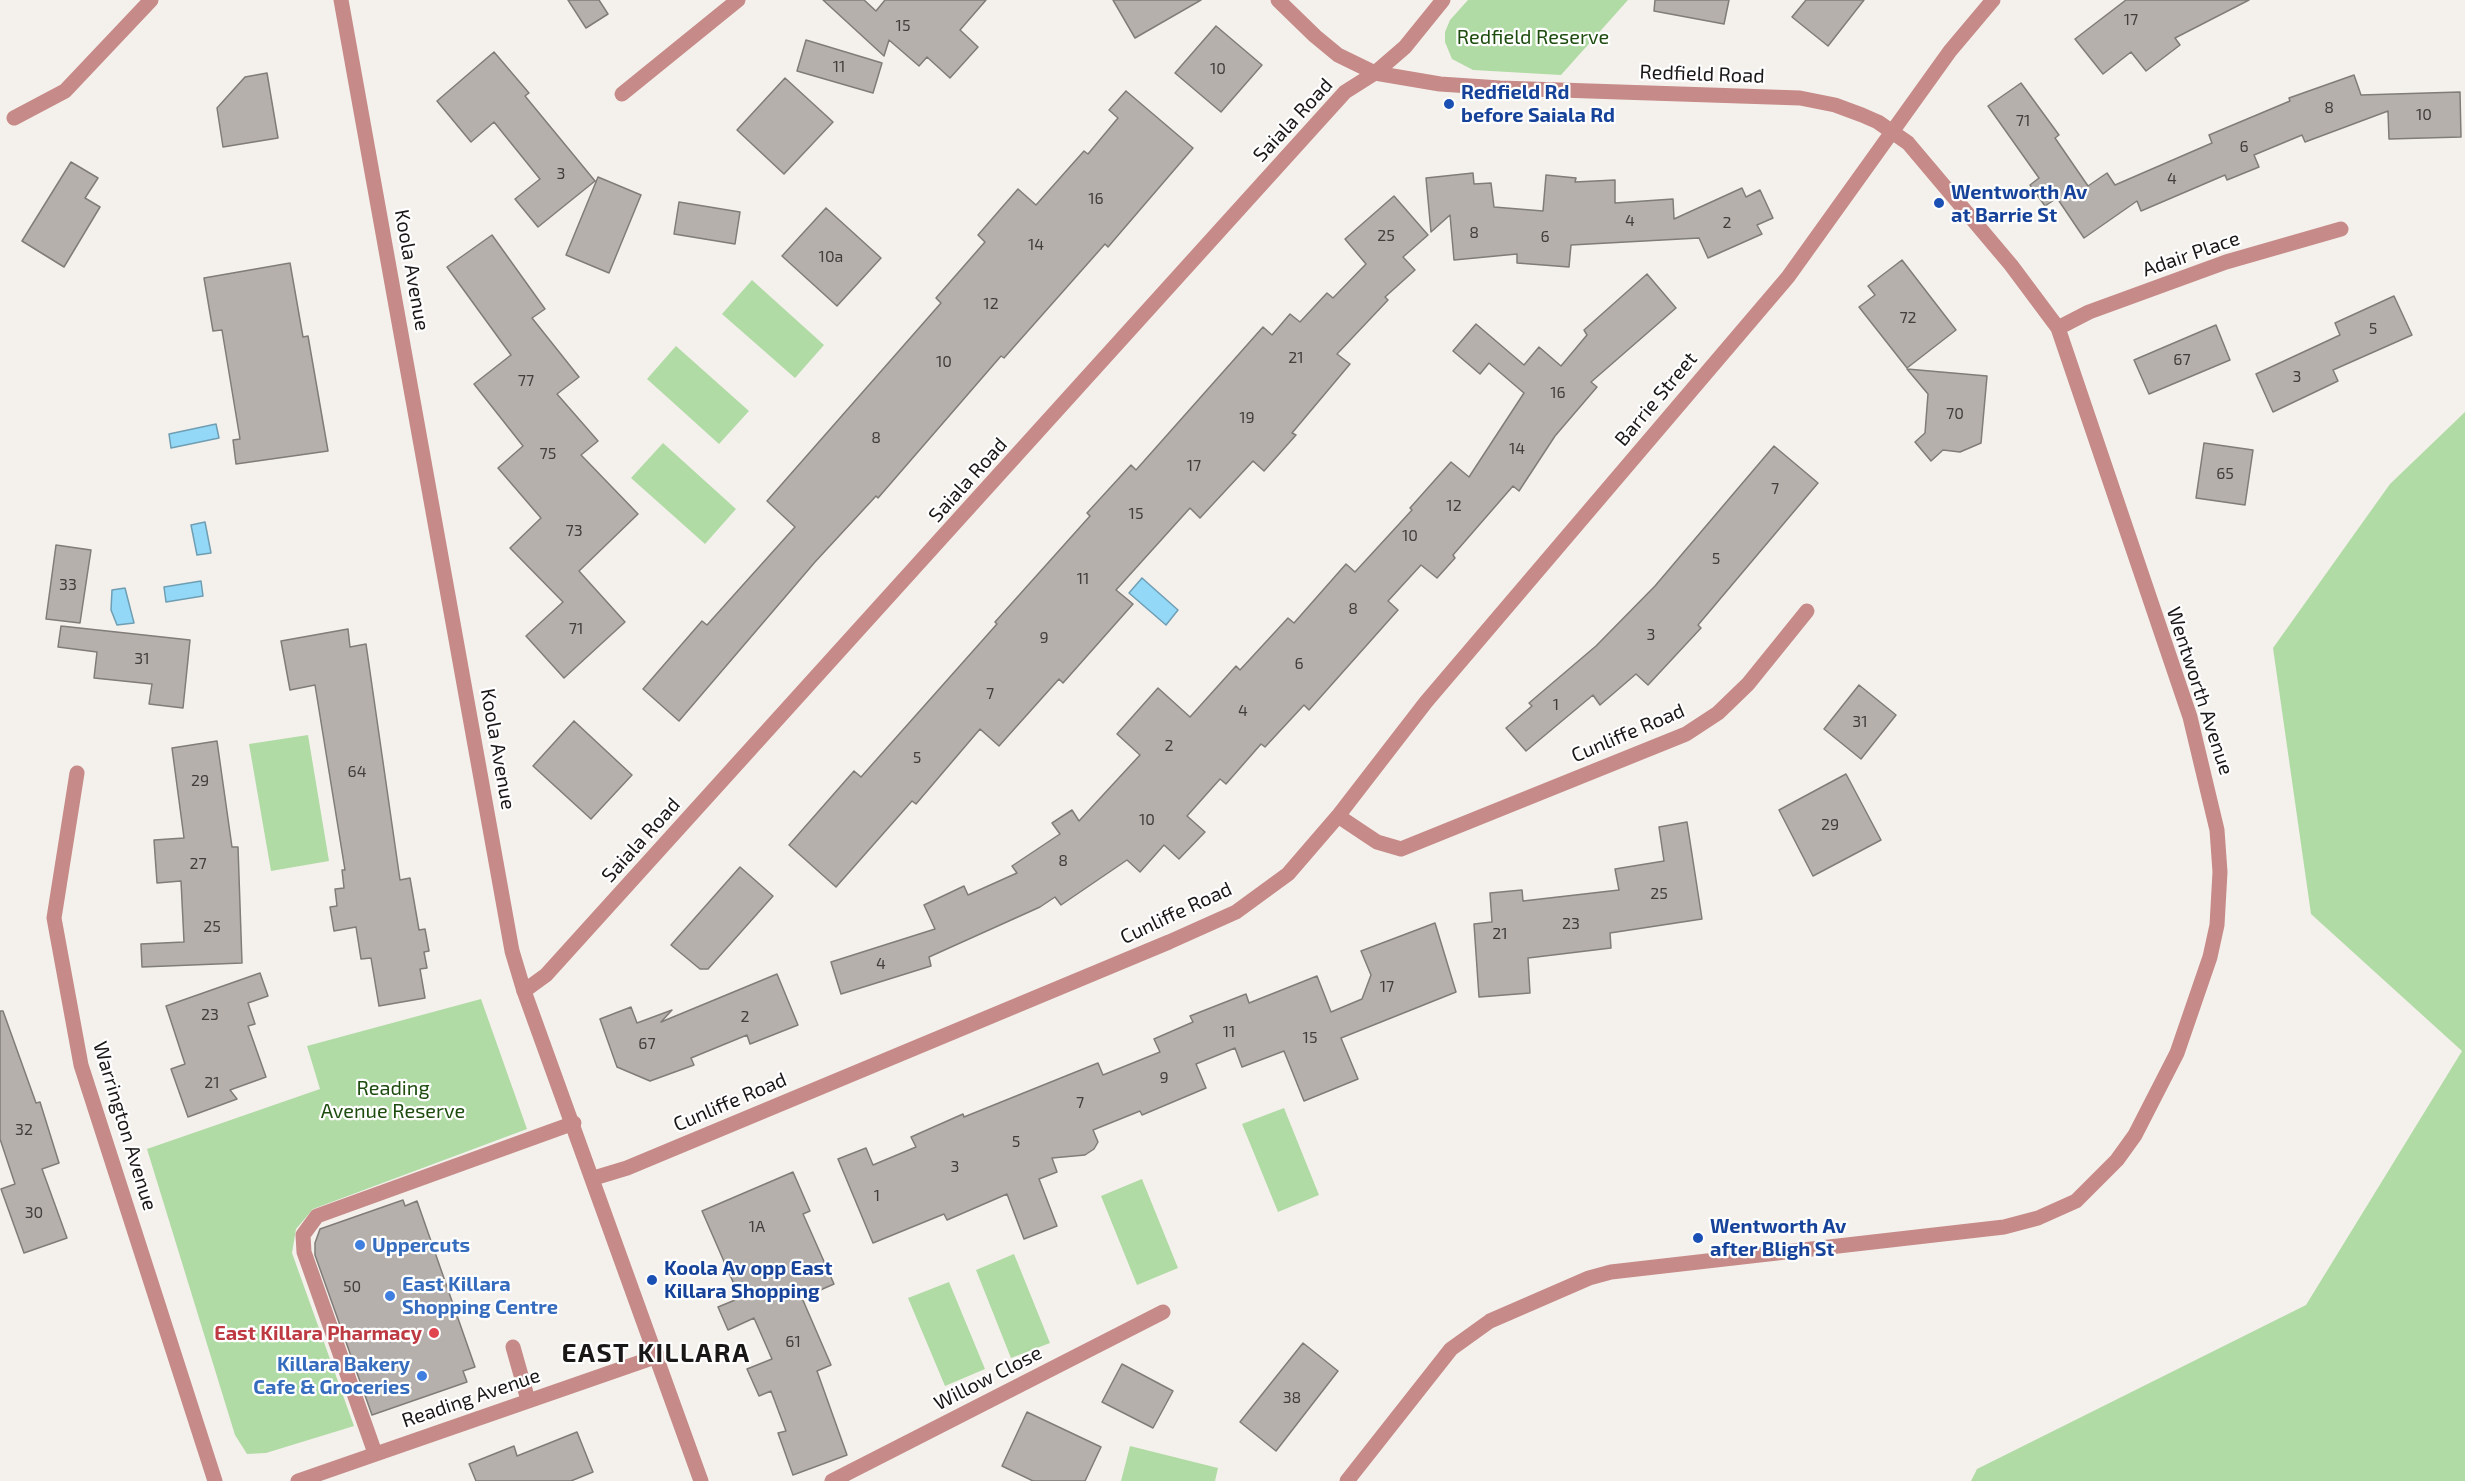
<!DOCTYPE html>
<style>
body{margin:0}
canvas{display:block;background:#f4f0ec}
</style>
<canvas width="2465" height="1481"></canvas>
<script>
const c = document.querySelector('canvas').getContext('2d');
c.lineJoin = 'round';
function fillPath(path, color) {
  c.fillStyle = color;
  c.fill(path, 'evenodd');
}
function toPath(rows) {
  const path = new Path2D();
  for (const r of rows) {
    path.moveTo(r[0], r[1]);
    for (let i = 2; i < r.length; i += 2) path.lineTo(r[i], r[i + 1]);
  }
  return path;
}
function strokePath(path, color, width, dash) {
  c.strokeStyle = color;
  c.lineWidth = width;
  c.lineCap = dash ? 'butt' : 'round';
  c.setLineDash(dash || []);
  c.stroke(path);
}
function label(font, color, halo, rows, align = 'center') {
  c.font = font + ' "Exo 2",sans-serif';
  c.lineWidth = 4.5;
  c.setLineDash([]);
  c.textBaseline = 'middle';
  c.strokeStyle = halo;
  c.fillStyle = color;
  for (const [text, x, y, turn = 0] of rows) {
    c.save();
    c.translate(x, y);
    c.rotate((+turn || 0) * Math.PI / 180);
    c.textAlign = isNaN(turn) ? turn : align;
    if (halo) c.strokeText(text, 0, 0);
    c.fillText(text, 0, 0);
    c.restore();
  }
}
const green = toPath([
 [1468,0,1628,0,1561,75,1473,70,1452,59,1445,42,1445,32,1450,20],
 [752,280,824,345,795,378,722,314],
 [676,346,749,411,719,444,647,379],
 [2465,412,2465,1481,1971,1481,1977,1469,2306,1305,2462,1051,2311,914,2273,648,2390,484],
 [663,443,736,509,705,544,631,478],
 [308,735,329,861,271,871,249,744],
 [481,999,527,1129,313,1209,296,1229,292,1253,354,1426,266,1453,247,1454,235,1435,147,1149,320,1089,307,1046],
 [1284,1108,1319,1195,1278,1212,1242,1124],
 [1142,1179,1178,1268,1137,1285,1101,1196],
 [1014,1254,1050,1343,1011,1358,976,1270],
 [949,1282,985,1369,945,1386,908,1298],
 [1130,1446,1218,1468,1215,1481,1121,1481]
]);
const water = toPath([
 [216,424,219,438,171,448,169,434,216,424],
 [205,522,211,553,197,555,191,525,205,522],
 [1142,578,1178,610,1166,625,1129,593,1142,578],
 [201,581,203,596,166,602,164,587,201,581],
 [125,588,134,623,117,625,111,610,112,590,125,588]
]);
const building = toPath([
 [568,0,599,0,608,14,586,28,568,0],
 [823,0,864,0,876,11,885,0,986,0,960,30,978,47,950,78,927,57,919,66,889,40,884,56,823,0],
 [1113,0,1201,0,1135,38,1113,0],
 [1655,0,1729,0,1724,24,1654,11,1655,0],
 [1806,0,1864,0,1828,46,1792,17,1806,0],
 [2126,0,2249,0,2175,38,2180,45,2146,71,2131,52,2103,74,2075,39,2126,0],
 [1216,26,1262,65,1221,112,1175,73,1216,26],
 [806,40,882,63,873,93,797,71,806,40],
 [494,52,529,93,525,96,595,181,538,227,515,199,540,179,494,122,471,142,437,101,494,52],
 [267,73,278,138,223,147,217,108,245,77,267,73],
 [2354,75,2361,95,2460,92,2461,137,2389,139,2388,111,2305,142,2302,135,2254,155,2259,167,2227,180,2225,175,2141,211,2137,201,2084,238,2057,198,2045,206,2030,185,2039,178,1988,106,2021,83,2059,135,2055,138,2088,186,2107,173,2115,185,2212,143,2209,135,2290,101,2289,98,2354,75],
 [785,78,833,122,784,174,737,130,785,78],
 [1126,91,1193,148,1108,247,1105,244,1004,358,1001,356,878,498,876,496,815,562,679,721,643,689,702,621,707,625,795,527,767,501,941,303,936,298,985,242,978,235,1018,189,1036,205,1084,151,1088,154,1118,118,1109,110,1126,91],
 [71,162,98,178,85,198,100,207,64,267,22,241,71,162],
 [1473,173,1474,184,1491,183,1494,207,1543,211,1546,175,1576,178,1575,182,1615,180,1615,203,1673,199,1674,219,1742,188,1746,197,1760,190,1773,218,1757,225,1762,234,1708,258,1699,238,1571,245,1569,267,1517,263,1517,254,1454,260,1450,215,1431,232,1426,178,1473,173],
 [598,177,641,195,609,273,566,255,598,177],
 [1394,196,1428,235,1403,257,1415,270,1385,297,1388,300,1337,354,1350,364,1292,433,1296,435,1264,471,1253,461,1200,518,1190,508,1116,590,1133,604,1063,683,1059,679,999,746,980,729,916,804,912,801,836,887,789,845,854,771,861,777,997,624,995,622,1090,516,1087,513,1131,465,1136,470,1263,327,1272,335,1290,314,1300,322,1327,293,1333,298,1366,264,1345,239,1394,196],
 [679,202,740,212,735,244,674,234,679,202],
 [826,208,881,258,837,306,782,256,826,208],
 [492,235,545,309,532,318,579,377,557,394,598,441,581,455,638,514,579,571,625,622,564,678,526,636,563,602,510,548,541,518,498,468,523,446,474,384,511,355,447,267,492,235],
 [1902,260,1956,330,1907,368,1859,307,1875,295,1868,286,1902,260],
 [290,263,303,337,308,336,328,451,236,464,233,440,240,439,222,330,213,331,204,278,290,263],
 [1647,274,1676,308,1591,382,1597,387,1555,436,1519,491,1513,486,1453,555,1455,558,1437,578,1421,565,1388,601,1398,610,1309,710,1304,705,1265,747,1261,744,1226,784,1220,779,1187,816,1205,832,1179,859,1164,845,1140,872,1127,860,1061,905,1055,897,1040,907,929,957,931,966,841,994,831,962,935,929,924,905,964,886,968,895,1017,873,1012,866,1060,834,1052,823,1072,810,1079,821,1140,755,1117,734,1158,688,1190,717,1236,666,1240,670,1288,618,1294,623,1346,564,1355,572,1412,510,1410,508,1451,462,1469,477,1524,393,1489,363,1480,374,1453,351,1476,324,1524,365,1539,347,1561,366,1587,335,1584,330,1647,274],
 [2394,296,2412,335,2333,370,2338,381,2273,412,2256,374,2340,335,2335,323,2394,296],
 [2216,325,2230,360,2149,394,2134,360,2216,325],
 [1907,369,1987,376,1981,443,1960,452,1943,450,1931,461,1915,442,1925,433,1928,394,1907,369],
 [2204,443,2253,450,2245,505,2196,498,2204,443],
 [1774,446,1818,483,1698,625,1701,628,1648,685,1636,674,1600,705,1593,695,1526,751,1506,728,1532,706,1529,703,1596,646,1655,586,1774,446],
 [56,545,91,550,80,623,46,619,56,545],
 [61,626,190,640,183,708,149,704,152,684,94,678,97,652,58,647,61,626],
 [348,629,350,647,366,644,400,880,410,878,419,930,425,929,429,951,424,952,427,968,420,969,425,998,379,1006,371,958,361,959,356,927,334,931,330,907,337,906,335,889,344,888,342,870,345,870,315,685,290,690,281,641,348,629],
 [1859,685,1896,715,1861,759,1824,729,1859,685],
 [574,721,632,775,591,819,533,766,574,721],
 [217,741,232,847,238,847,242,963,142,967,141,944,184,942,181,881,157,883,154,840,184,838,172,748,217,741],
 [1846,774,1881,840,1813,876,1779,810,1846,774],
 [1687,822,1702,919,1610,933,1611,948,1528,958,1530,993,1479,997,1474,924,1492,922,1490,893,1522,890,1523,901,1619,890,1615,869,1664,861,1659,827,1687,822],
 [740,867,773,896,708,969,700,969,671,945,740,867],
 [1435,923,1456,992,1341,1038,1358,1079,1304,1101,1284,1051,1242,1067,1235,1048,1196,1064,1206,1088,1142,1115,1140,1111,1093,1130,1098,1142,1094,1149,1085,1155,1052,1158,1057,1172,1039,1179,1057,1226,1024,1239,1007,1194,947,1220,944,1214,873,1243,838,1159,866,1148,873,1165,916,1147,911,1137,963,1114,964,1117,1098,1063,1103,1075,1160,1052,1154,1039,1193,1022,1190,1016,1246,994,1249,1003,1317,976,1331,1012,1362,999,1371,975,1361,951,1435,923],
 [260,973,268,996,248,1003,255,1024,248,1026,266,1077,230,1090,237,1099,188,1117,171,1069,185,1064,166,1006,260,973],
 [777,974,798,1025,750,1044,747,1035,691,1058,694,1065,650,1081,617,1067,600,1019,631,1007,637,1023,672,1010,661,1022,777,974],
 [0,1011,3,1011,36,1103,40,1102,59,1163,42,1169,67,1238,24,1253,1,1189,15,1184,0,1139,0,1011],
 [793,1172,810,1211,803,1214,834,1284,802,1298,831,1365,817,1371,847,1455,793,1475,778,1433,786,1431,771,1391,759,1396,747,1369,772,1359,754,1318,728,1330,718,1307,740,1298,702,1211,793,1172],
 [403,1200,405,1206,417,1201,475,1367,463,1371,467,1382,372,1415,315,1255,315,1243,320,1229,403,1200],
 [1303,1343,1338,1371,1276,1451,1240,1422,1303,1343],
 [1122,1364,1173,1391,1153,1428,1102,1402,1122,1364],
 [1027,1412,1101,1447,1085,1481,1033,1481,1002,1466,1027,1412],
 [577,1432,593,1472,571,1481,476,1481,469,1464,514,1446,517,1456,577,1432]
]);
const service = toPath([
 [513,1347,528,1400],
 [375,1453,304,1252,303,1235,317,1216,574,1123]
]);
const minor = toPath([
 [341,0,512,951,524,991,546,975,1345,92,1375,73,1405,47,1443,0],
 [1278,0,1315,36,1338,55,1375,73,1440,84,1500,88,1800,98,1835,105,1862,115,1878,122,1908,143,2011,265,2058,328,2190,717,2217,830,2220,872,2217,925,2210,957,2177,1053,2135,1135,2117,1160,2076,1201,2038,1218,2004,1227,1611,1272,1589,1278,1490,1321,1451,1349,1347,1481],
 [622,94,738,0],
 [14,118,65,91,151,0],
 [2058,328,2089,312,2226,262,2341,229],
 [77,773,54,918,81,1065,215,1481],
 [1338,816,1377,842,1401,849,1686,734,1718,713,1748,684,1807,611],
 [594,1178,627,1168,1169,942,1236,912,1288,874,1338,816,1426,702,1788,277,1950,51,1993,0],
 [298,1481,658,1356],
 [832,1481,1163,1312]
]);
const tertiary = toPath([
 [524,991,701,1481]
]);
const markers = [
 [1449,104,6,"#1a4fb4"],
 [1939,203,6,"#1a4fb4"],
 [1698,1238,6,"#1a4fb4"],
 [360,1245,6,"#3f7fe0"],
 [652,1280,6,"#1a4fb4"],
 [390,1296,6,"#3f7fe0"],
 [434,1333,6,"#e0444e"],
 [422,1376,6,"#3f7fe0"]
];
const numberNames = [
 ["17",2131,20],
 ["15",903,26],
 ["11",839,67],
 ["10",1218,69],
 ["8",2329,108],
 ["10",2424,115],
 ["71",2023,121],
 ["6",2244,147],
 ["3",561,174],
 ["4",2172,179],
 ["16",1096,199],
 ["4",1630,221],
 ["2",1727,223],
 ["8",1474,233],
 ["25",1386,236],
 ["6",1545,237],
 ["14",1036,245],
 ["10a",831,257],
 ["12",991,304],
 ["72",1908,318],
 ["5",2373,329],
 ["21",1296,358],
 ["67",2182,360],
 ["10",944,362],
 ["3",2297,377],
 ["77",526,381],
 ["16",1558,393],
 ["70",1955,414],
 ["19",1247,418],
 ["8",876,438],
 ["14",1517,449],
 ["75",548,454],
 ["17",1194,466],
 ["65",2225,474],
 ["7",1775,489],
 ["12",1454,506],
 ["15",1136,514],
 ["73",574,531],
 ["10",1410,536],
 ["5",1716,559],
 ["11",1083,579],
 ["33",68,585],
 ["8",1353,609],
 ["71",576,629],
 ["3",1651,635],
 ["9",1044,638],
 ["31",142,659],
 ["6",1299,664],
 ["7",990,694],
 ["1",1556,705],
 ["4",1243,711],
 ["31",1860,722],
 ["2",1169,746],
 ["5",917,758],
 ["64",357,772],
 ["29",200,781],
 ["10",1147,820],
 ["29",1830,825],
 ["8",1063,861],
 ["27",198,864],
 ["25",1659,894],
 ["23",1571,924],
 ["25",212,927],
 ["21",1500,934],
 ["4",881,964],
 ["17",1387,987],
 ["23",210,1015],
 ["2",745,1017],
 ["11",1229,1032],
 ["15",1310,1038],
 ["67",647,1044],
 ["9",1164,1078],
 ["21",212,1083],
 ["7",1080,1103],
 ["32",24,1130],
 ["5",1016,1142],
 ["3",955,1167],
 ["1",877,1196],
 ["30",34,1213],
 ["1A",757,1227],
 ["50",352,1287],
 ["61",793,1342],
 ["38",1292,1398]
];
const parkNames = [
 ["Redfield Reserve",1533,37],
 ["Reading",393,1088],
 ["Avenue Reserve",393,1111]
];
const streetNames = [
 ["Redfield Road",1702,74,2],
 ["Saiala Road",1293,120,-47],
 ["Adair Place",2191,254,-19],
 ["Koola Avenue",412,270,80],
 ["Barrie Street",1656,399,-50],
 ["Saiala Road",968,480,-48],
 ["Wentworth Avenue",2200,691,72],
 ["Cunliffe Road",1628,733,-23],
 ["Koola Avenue",498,749,80],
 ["Saiala Road",641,840,-48],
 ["Cunliffe Road",1176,913,-25],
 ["Cunliffe Road",730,1102,-23],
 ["Warrington Avenue",125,1126,73],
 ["Willow Close",988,1378,-27],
 ["Reading Avenue",471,1398,-19]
];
const transitNames = [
 ["Redfield Rd",1461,92],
 ["before Saiala Rd",1461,115],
 ["Wentworth Av",1951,192],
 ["at Barrie St",1951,215],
 ["Wentworth Av",1710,1226],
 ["after Bligh St",1710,1249],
 ["Koola Av opp East",664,1268],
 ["Killara Shopping",664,1291]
];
const shopNames = [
 ["Uppercuts",372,1245],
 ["East Killara",402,1284],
 ["Shopping Centre",402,1307],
 ["Killara Bakery",410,1364,"right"],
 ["Cafe & Groceries",410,1387,"right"]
];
const healthNames = [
 ["East Killara Pharmacy",422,1333]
];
const districtNames = [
 ["EAST KILLARA",656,1353]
];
fillPath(green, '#b1dba5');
fillPath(water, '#93d8f6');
strokePath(water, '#6f9eb3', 1.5);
fillPath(building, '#b5b0ac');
strokePath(building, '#807c78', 1.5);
strokePath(service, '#c68b88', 15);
strokePath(minor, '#c68b88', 15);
strokePath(tertiary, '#c68b88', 15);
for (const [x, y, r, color] of markers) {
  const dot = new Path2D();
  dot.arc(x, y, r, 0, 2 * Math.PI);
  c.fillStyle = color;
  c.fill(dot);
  strokePath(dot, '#fff', 2);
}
label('16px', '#413e3c', null, numberNames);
label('20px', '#1d4c0e', '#fff', parkNames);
label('20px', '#1a1817', '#fff', streetNames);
label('bold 20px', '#164399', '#fff', transitNames, 'left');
label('bold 20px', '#366cbe', '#fff', shopNames, 'left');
label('bold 20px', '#be3a42', '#fff', healthNames, 'right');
c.letterSpacing = '1.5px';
label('bold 26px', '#1a1817', '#fff', districtNames);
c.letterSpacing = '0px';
</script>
